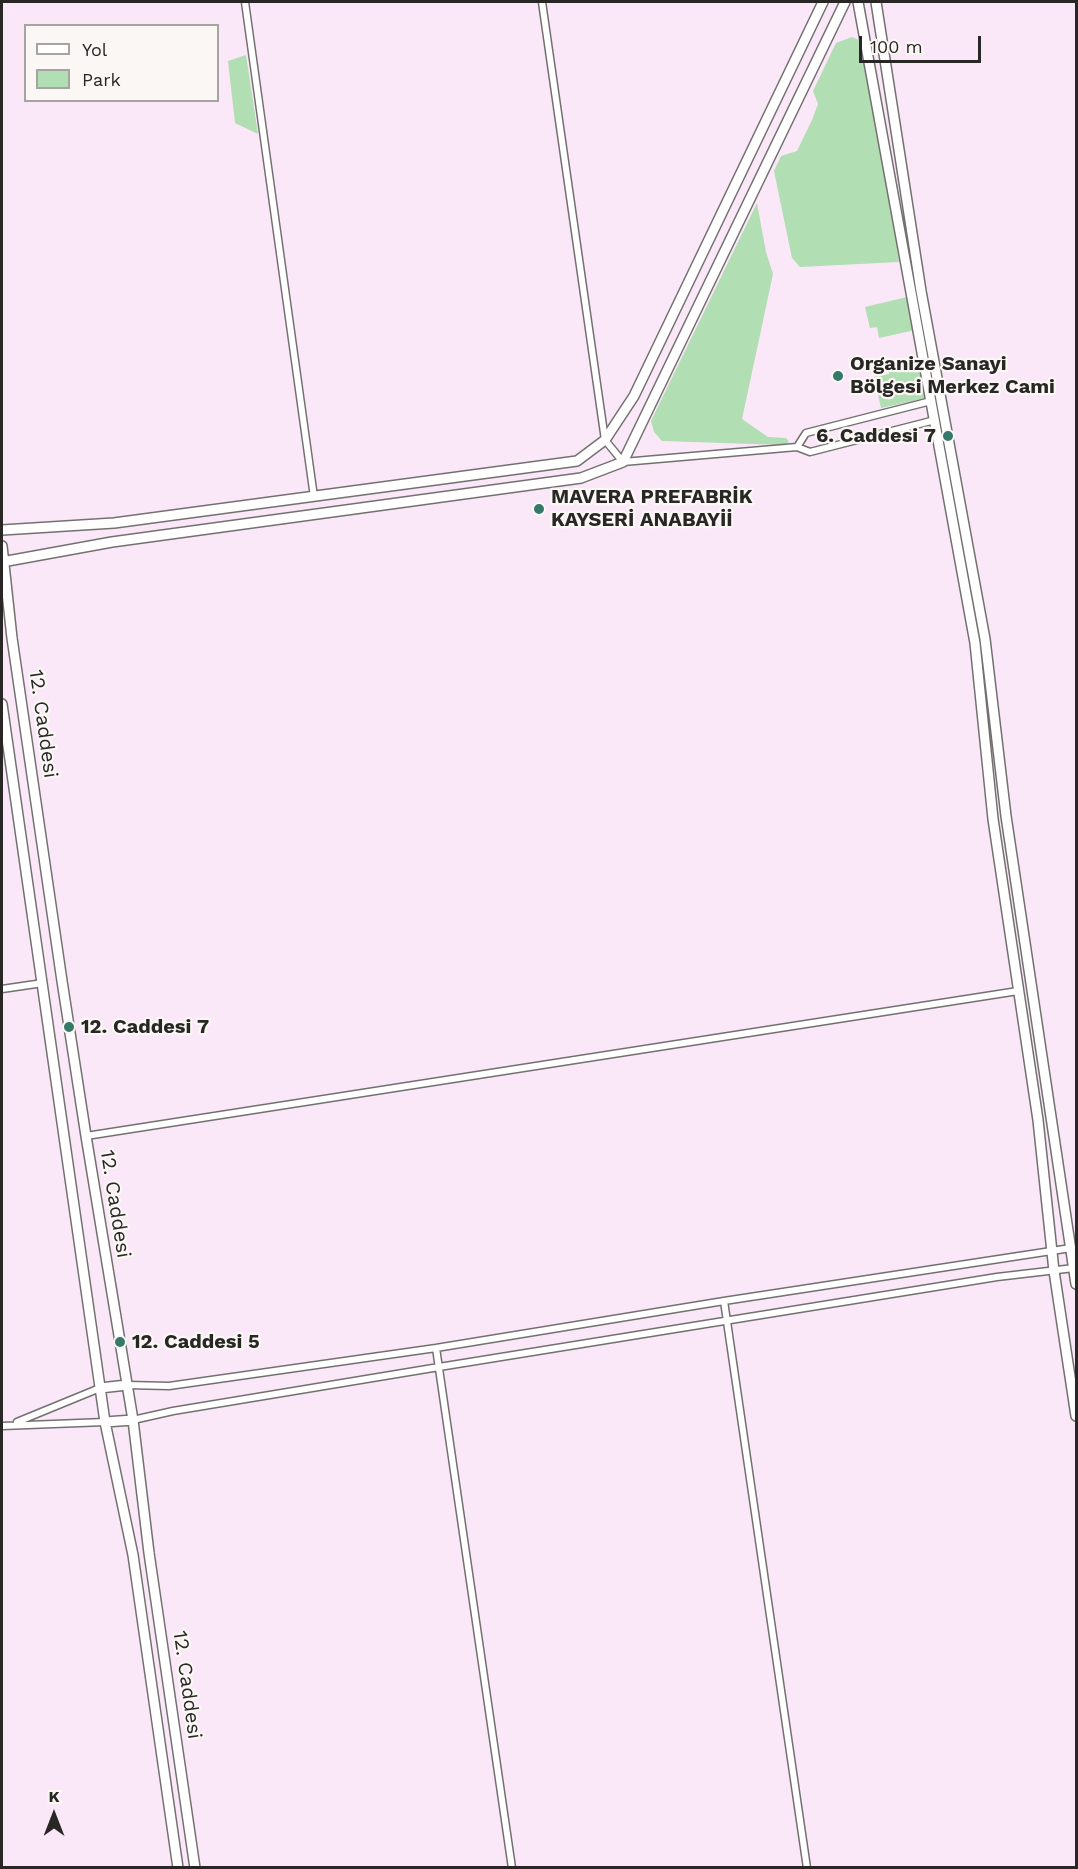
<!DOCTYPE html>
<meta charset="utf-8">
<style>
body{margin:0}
#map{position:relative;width:1078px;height:1869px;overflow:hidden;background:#faf7f4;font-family:"Work Sans",sans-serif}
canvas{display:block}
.frame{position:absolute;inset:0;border:3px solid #282726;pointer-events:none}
.legend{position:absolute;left:24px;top:24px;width:195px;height:78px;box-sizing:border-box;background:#faf7f4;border:2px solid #a6a4a2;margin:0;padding:8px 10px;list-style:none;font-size:18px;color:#282726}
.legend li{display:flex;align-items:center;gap:12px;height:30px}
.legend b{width:30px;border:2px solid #a6a4a2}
.north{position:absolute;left:24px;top:1785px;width:60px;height:60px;-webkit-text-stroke:4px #faf7f4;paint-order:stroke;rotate:0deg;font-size:16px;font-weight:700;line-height:24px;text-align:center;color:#282726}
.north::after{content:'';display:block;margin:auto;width:21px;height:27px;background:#282726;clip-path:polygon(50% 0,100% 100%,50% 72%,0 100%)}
.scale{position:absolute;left:859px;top:36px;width:122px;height:27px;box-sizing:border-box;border:3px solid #282726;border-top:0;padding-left:8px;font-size:18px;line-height:21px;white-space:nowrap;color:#282726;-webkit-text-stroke:4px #faf7f4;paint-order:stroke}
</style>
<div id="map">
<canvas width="1078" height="1869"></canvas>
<div class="frame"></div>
<ul class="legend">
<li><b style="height:8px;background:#fff"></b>Yol</li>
<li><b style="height:16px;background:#b1deb2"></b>Park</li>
</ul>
<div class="north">K</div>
<div class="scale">100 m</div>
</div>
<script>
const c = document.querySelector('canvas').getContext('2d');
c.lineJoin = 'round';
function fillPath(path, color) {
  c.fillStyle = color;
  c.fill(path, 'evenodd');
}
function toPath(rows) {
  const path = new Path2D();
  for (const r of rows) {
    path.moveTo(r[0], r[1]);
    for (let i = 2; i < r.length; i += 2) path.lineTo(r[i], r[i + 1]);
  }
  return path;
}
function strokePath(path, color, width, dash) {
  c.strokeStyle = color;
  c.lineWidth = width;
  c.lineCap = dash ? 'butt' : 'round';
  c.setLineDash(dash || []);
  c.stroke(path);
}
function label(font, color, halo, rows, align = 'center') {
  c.font = font + ' "Work Sans",sans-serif';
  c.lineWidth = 4.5;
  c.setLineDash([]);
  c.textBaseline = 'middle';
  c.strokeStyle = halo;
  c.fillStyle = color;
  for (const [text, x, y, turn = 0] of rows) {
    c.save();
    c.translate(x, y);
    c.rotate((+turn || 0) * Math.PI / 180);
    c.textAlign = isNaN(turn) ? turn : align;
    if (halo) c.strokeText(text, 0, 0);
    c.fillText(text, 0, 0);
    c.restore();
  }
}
const industrial = toPath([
 [2,2,1076,2,1076,1867,2,1867],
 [26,26,218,26,218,100,26,100]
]);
const green = toPath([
 [852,37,861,41,892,208,899,262,800,267,792,258,774,171,781,156,797,151,812,120,818,104,813,91,836,43],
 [246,55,258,134,235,123,228,61],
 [757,203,766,252,773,274,742,419,768,437,786,438,789,442,784,445,662,441,654,432,651,421],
 [907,297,915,330,879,338,877,327,870,328,865,307],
 [918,361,926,398,881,408,874,377,889,374,888,367]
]);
const street = toPath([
 [245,2,314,497],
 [542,2,605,440,623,462,797,447,810,452,935,420],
 [797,447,806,433,931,401],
 [2,989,43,983],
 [86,1136,1018,991],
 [724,1301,807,1868],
 [436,1348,512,1868],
 [127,1385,169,1386,436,1348,724,1301,1071,1248],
 [133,1420,173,1411,439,1367,997,1277,1074,1268],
 [17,1422,100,1388],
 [2,1426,105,1422]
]);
const secondary = toPath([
 [858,2,975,643,993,819,1038,1120,1054,1271,1076,1416],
 [876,2,921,291,985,639,1006,816,1076,1284],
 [2,530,114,523,577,461,605,440,634,396,823,2],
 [2,546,12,638,62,981,86,1136,133,1420,149,1553,195,1868],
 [2,562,112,542,581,478,623,462,845,2],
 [2,704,105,1422,133,1555,178,1868],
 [100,1388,127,1385],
 [105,1422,133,1420]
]);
const markers = [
 [838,376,6,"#367869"],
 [948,436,6,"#367869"],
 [539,509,6,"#367869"],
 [69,1027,6,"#367869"],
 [120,1342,6,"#367869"]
];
const poiNames = [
 ["Organize Sanayi",850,364],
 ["Bölgesi Merkez Cami",850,387],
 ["6. Caddesi 7",936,436,"right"],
 ["MAVERA PREFABRİK",551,497],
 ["KAYSERİ ANABAYİİ",551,520],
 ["12. Caddesi 7",81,1027],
 ["12. Caddesi 5",132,1342]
];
const streetNames = [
 ["12. Caddesi",43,724,82],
 ["12. Caddesi",115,1204,81],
 ["12. Caddesi",187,1685,82]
];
fillPath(industrial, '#fae7f8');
fillPath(green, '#b1deb2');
strokePath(street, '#73716f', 9);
strokePath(secondary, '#73716f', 12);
strokePath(street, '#fff', 6);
strokePath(secondary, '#fff', 9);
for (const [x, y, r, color] of markers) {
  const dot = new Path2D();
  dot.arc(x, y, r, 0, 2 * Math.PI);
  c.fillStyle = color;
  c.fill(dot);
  strokePath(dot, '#faf7f4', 2);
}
label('bold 20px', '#282726', '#faf7f4', poiNames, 'left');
label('20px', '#282726', '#faf7f4', streetNames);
</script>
